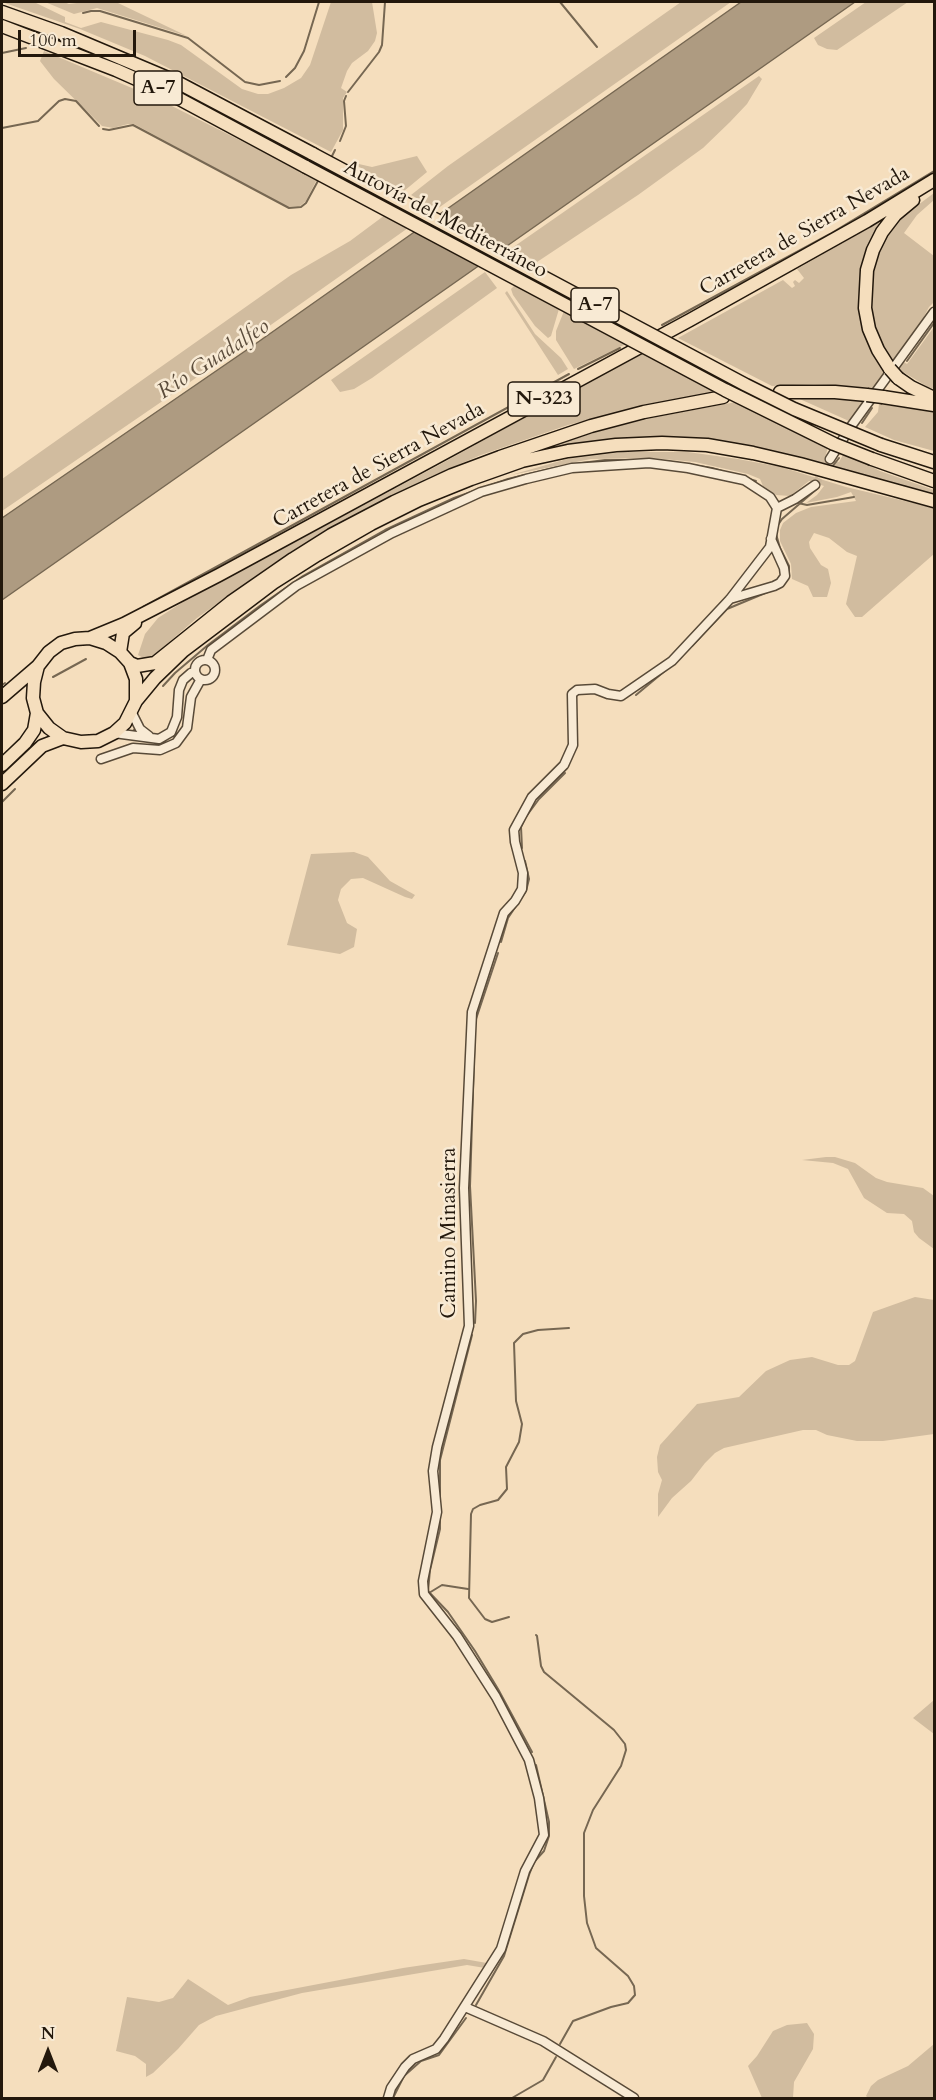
<!DOCTYPE html>
<meta charset="utf-8">
<style>
body{margin:0}
#map{position:relative;width:936px;height:2100px;overflow:hidden;background:#f5debd;font-family:Cardo,serif}
canvas{display:block}
.frame{position:absolute;inset:0;border:3px solid #23180c;pointer-events:none}
.north{position:absolute;left:18px;top:2022px;width:60px;height:60px;-webkit-text-stroke:4px #f8ead4;paint-order:stroke;rotate:0deg;font-size:16px;font-weight:700;line-height:24px;text-align:center;color:#23180c}
.north::after{content:'';display:block;margin:auto;width:21px;height:27px;background:#23180c;clip-path:polygon(50% 0,100% 100%,50% 72%,0 100%)}
.scale{position:absolute;left:18px;top:30px;width:118px;height:27px;box-sizing:border-box;border:3px solid #23180c;border-top:0;padding-left:8px;font-size:18px;line-height:21px;white-space:nowrap;color:#23180c;-webkit-text-stroke:4px #f8ead4;paint-order:stroke}
</style>
<div id="map">
<canvas width="936" height="2100"></canvas>
<div class="frame"></div>
<div class="north">N</div>
<div class="scale">100 m</div>
</div>
<script>
const c = document.querySelector('canvas').getContext('2d');
c.lineJoin = 'round';
function fillPath(path, color) {
  c.fillStyle = color;
  c.fill(path, 'evenodd');
}
function toPath(rows) {
  const path = new Path2D();
  for (const r of rows) {
    if (r.length === 3) {
      path.moveTo(r[0] + r[2], r[1]);
      path.arc(r[0], r[1], r[2], 0, 2 * Math.PI);
      continue;
    }
    path.moveTo(r[0], r[1]);
    for (let i = 2; i < r.length; i += 2) path.lineTo(r[i], r[i + 1]);
  }
  return path;
}
function strokePath(path, color, width, dash) {
  c.strokeStyle = color;
  c.lineWidth = width;
  c.lineCap = dash ? 'butt' : 'round';
  c.setLineDash(dash || []);
  c.stroke(path);
}
function label(font, color, halo, rows, align = 'center') {
  c.font = font + ' Cardo,serif';
  c.lineWidth = 5;
  c.setLineDash([]);
  c.textBaseline = 'middle';
  c.strokeStyle = halo;
  c.fillStyle = color;
  for (const [text, x, y, turn = 0] of rows) {
    c.save();
    c.translate(x, y);
    c.rotate((+turn || 0) * Math.PI / 180);
    c.textAlign = isNaN(turn) ? turn : align;
    if (halo) c.strokeText(text, 0, 0);
    c.fillText(text, 0, 0);
    c.restore();
  }
}
const green = toPath([
 [2,2,34,2,65,17,65,22,81,28,101,22,168,40,181,45,242,89,258,94,268,94,284,88,301,78,310,65,331,2,372,2,377,33,375,41,368,51,352,63,347,71,341,88,347,92,343,98,343,130,331,152,145,56,80,29],
 [45,2,64,2,69,4,84,2,118,3,187,36,97,8,74,14],
 [681,2,731,2,437,209,411,195,448,166],
 [866,2,908,2,837,50,827,49,818,45,814,38],
 [44,51,158,99,317,179,306,201,300,206,287,207,134,124,128,124,113,128,102,126,54,79,40,61],
 [759,76,762,79,747,104,730,122,703,148,638,195,537,262,512,248],
 [417,156,427,172,404,191,350,162,372,167],
 [934,193,934,200,917,215,904,233,934,256,934,302,929,307,918,328,894,364,886,353,876,332,872,313,873,270,878,252,893,227,906,214],
 [385,215,408,228,183,387,2,511,2,479,291,275,350,241],
 [885,219,862,269,859,292,862,322,867,339,871,350,886,373,874,388,814,384,772,386,678,338,783,280,792,288,795,286,793,282,795,280,799,283,804,278,797,269],
 [485,272,497,288,372,378,354,389,340,392,331,380],
 [515,285,559,309,551,336,548,338,535,326,513,295,511,289],
 [507,291,535,334,561,358,568,369,558,375,505,293],
 [564,311,626,344,574,369,556,340,556,331],
 [934,327,934,389,928,387,898,369,904,362,907,364],
 [643,352,717,392,622,411,568,425,481,455,425,479,337,524,271,565,197,618,153,656,145,659,138,655,145,634,158,618,186,600,439,465],
 [793,396,870,399,849,421],
 [736,402,828,447,825,458,839,462,844,453,880,471,934,490,934,497,776,452,717,440,675,437,611,439,531,453,606,429,656,417],
 [879,404,934,412,934,451,894,440,865,427,878,412],
 [623,452,688,452,738,459,781,467,846,487,934,508,934,554,862,617,855,617,846,604,857,556,847,552,829,538,814,533,809,542,810,548,821,565,828,569,831,583,827,597,813,597,808,586,792,579,791,564,780,541,780,530,783,523,796,513,811,507,856,501,851,492,837,497,806,503,817,495,824,486,809,481,790,496,776,495,763,486,760,479,748,474,695,462,653,458,591,459,511,475,567,459],
 [354,852,368,857,390,881,415,895,412,899,405,897,363,878,351,879,341,889,338,900,347,923,357,929,354,947,340,954,287,945,311,854],
 [826,1157,835,1157,855,1163,876,1178,887,1182,923,1188,934,1196,934,1249,919,1238,914,1232,912,1221,904,1214,887,1213,864,1198,848,1169,833,1163,802,1160],
 [915,1297,934,1300,934,1434,883,1441,857,1441,827,1435,816,1430,803,1430,724,1448,715,1453,705,1463,691,1481,672,1498,658,1517,658,1494,662,1480,658,1472,657,1457,660,1445,697,1404,739,1397,766,1371,790,1360,812,1357,838,1365,849,1365,855,1361,873,1312],
 [934,1700,934,1734,913,1718],
 [464,1959,487,1963,485,1968,467,1965,302,1993,216,2016,199,2025,178,2049,153,2073,146,2077,146,2064,135,2056,116,2051,127,1997,159,2002,173,1998,188,1979,228,2005,250,1997,403,1968],
 [807,2023,814,2034,813,2049,794,2082,793,2098,762,2098,748,2066,757,2056,773,2031,787,2025],
 [934,2044,934,2098,868,2098,866,2096,871,2086,878,2080,908,2066]
]);
const water = toPath([
 [741,2,855,2,2,600,2,518,251,347,741,2]
]);
const stream = toPath([
 [560,2,597,47],
 [83,13,91,11,100,11,188,38,245,82,259,85,280,81],
 [2,53,26,48],
 [286,77,295,68,304,51,319,2],
 [348,92,379,52,382,45,385,2],
 [2,128,38,121,59,101,65,99,76,101,99,126],
 [103,129,109,130,133,125,289,208,301,207,306,203,319,179],
 [340,141,346,126,344,101,346,96],
 [331,158,335,150],
 [662,325,830,234,934,171],
 [907,361,934,323],
 [578,369,620,348],
 [862,423,872,408],
 [666,461,712,468,756,481],
 [582,463,605,460,639,460],
 [832,467,839,458],
 [798,503,807,505,854,497],
 [778,525,782,519,819,487],
 [776,534,780,548,789,566,789,576],
 [143,607,569,374],
 [692,646,727,609,782,586],
 [53,677,86,659],
 [2,685,5,683],
 [163,686,175,673,208,645,261,605,303,576,385,530,454,498,508,479,558,467],
 [636,695,666,670],
 [133,731,135,729],
 [2,802,15,789],
 [522,848,521,827,525,818,539,799,565,773],
 [501,942,508,918,526,891,529,879,525,861],
 [475,1022,498,953],
 [475,1323,476,1301,470,1186,475,1028],
 [472,1335,440,1460,440,1529,430,1570,428,1591,448,1612,475,1651,498,1689,532,1752],
 [429,1593,442,1585,468,1589],
 [509,1617,492,1622,485,1619,469,1598,471,1514,473,1509,480,1505,498,1500,507,1489,506,1467,519,1442,522,1424,516,1401,514,1343,523,1334,538,1330,569,1328],
 [536,1635,537,1636,541,1666,544,1672,614,1730,625,1744,626,1750,621,1766,593,1810,584,1833,584,1896,587,1923,596,1948,628,1976,634,1986,635,1995,628,2003,611,2007,573,2021,560,2044],
 [476,2005,504,1956,529,1875,534,1862,544,1851,549,1836,549,1822,536,1765],
 [393,2098,404,2076,421,2061,439,2055,466,2018],
 [512,2098,543,2080,556,2057]
]);
const minorTunnel = toPath([
 [815,485,830,459]
]);
const minor = toPath([
 [830,459,852,425,934,312],
 [777,508,795,499,815,485],
 [730,599,774,586,780,583,785,576,784,568,771,539],
 [207,660,211,650,296,586,392,533,481,492,526,479,572,468,649,463,688,468,744,480,770,497,777,508],
 [205,670,10],
 [132,713,140,729,149,736],
 [114,733,159,739,171,732,177,717,179,690,183,680,191,673,195,672],
 [101,759,133,748,160,750,176,743,187,728,191,697,201,679],
 [465,2007,543,2041,634,2098],
 [388,2098,391,2088,405,2067,413,2059,436,2049,444,2039,501,1949,525,1871,544,1835,539,1798,529,1760,496,1697,457,1636,424,1594,423,1581,437,1512,433,1471,437,1447,469,1326,464,1188,472,1012,504,913,515,901,522,889,523,873,515,842,514,830,532,797,564,765,573,745,572,694,577,690,595,689,608,694,621,696,672,661,730,599,770,547,777,508]
]);
const highway = toPath([
 [2,12,61,33,175,81,313,154],
 [2,26,116,70,172,95,306,167],
 [890,369,878,350,869,329,865,308,867,270,873,250,882,232,895,215,913,200],
 [898,378,911,387,934,398],
 [780,392,835,392,867,395],
 [883,397,934,405],
 [881,445,934,462],
 [872,459,934,481],
 [90,638,124,624,219,575,690,320,867,221,934,180],
 [120,652,123,633,135,623],
 [130,663,137,666,155,663,231,602,293,559,331,535,394,502,452,475,500,457,591,426,644,412,723,397],
 [2,697,38,666],
 [136,701,136,679,130,663,120,652,106,643,90,638,75,639,61,643,49,652,38,666,34,682,33,698,37,713,49,728,63,738,81,742,98,741,114,733,125,723,136,701,155,678,183,651,273,583,317,555,371,524,419,500,471,479,522,461,568,451,616,445,662,443,707,445,753,453,800,464,934,501],
 [2,765,25,743,34,730,37,713],
 [2,784,42,746,63,738]
]);
const highwayBridge = toPath([
 [313,154,746,385,794,409,881,445],
 [306,167,725,390,834,444,872,459],
 [890,369,898,378],
 [867,395,883,397]
]);
const shields = [
 [158,88,48],
 [595,305,48],
 [544,399,72]
];
const shieldNames = [
 ["A-7",158,88],
 ["A-7",595,305],
 ["N-323",544,399]
];
const streetNames = [
 ["Autovía del Mediterráneo",445,220,28],
 ["Carretera de Sierra Nevada",805,232,-30],
 ["Carretera de Sierra Nevada",379,466,-29],
 ["Camino Minasierra",450,1233,-90]
];
const waterNames = [
 ["Río Guadalfeo",214,360,-33]
];
fillPath(green, '#d1bc9f');
fillPath(water, '#ae9b81');
strokePath(water, '#766752', 1.5);
strokePath(stream, '#766752', 2);
strokePath(minorTunnel, '#cbb69a', 8, [8, 4]);
strokePath(minor, '#584a38', 11);
strokePath(highway, '#23180c', 15);
strokePath(minor, '#f8ead4', 8);
strokePath(highway, '#f5debd', 12);
strokePath(highwayBridge, '#23180c', 15, []);
strokePath(highwayBridge, '#f5debd', 12);
for (const [x, y, w] of shields) {
  const box = new Path2D();
  box.roundRect(x - w / 2, y - 17, w, 34, 4.5);
  c.fillStyle = '#f8ead4';
  c.fill(box);
  strokePath(box, '#23180c', 1.5);
}
label('bold 20px', '#23180c', null, shieldNames);
label('21px', '#23180c', '#f8ead4', streetNames);
label('italic 22px', '#5b4c3b', '#f8ead4', waterNames);
</script>
